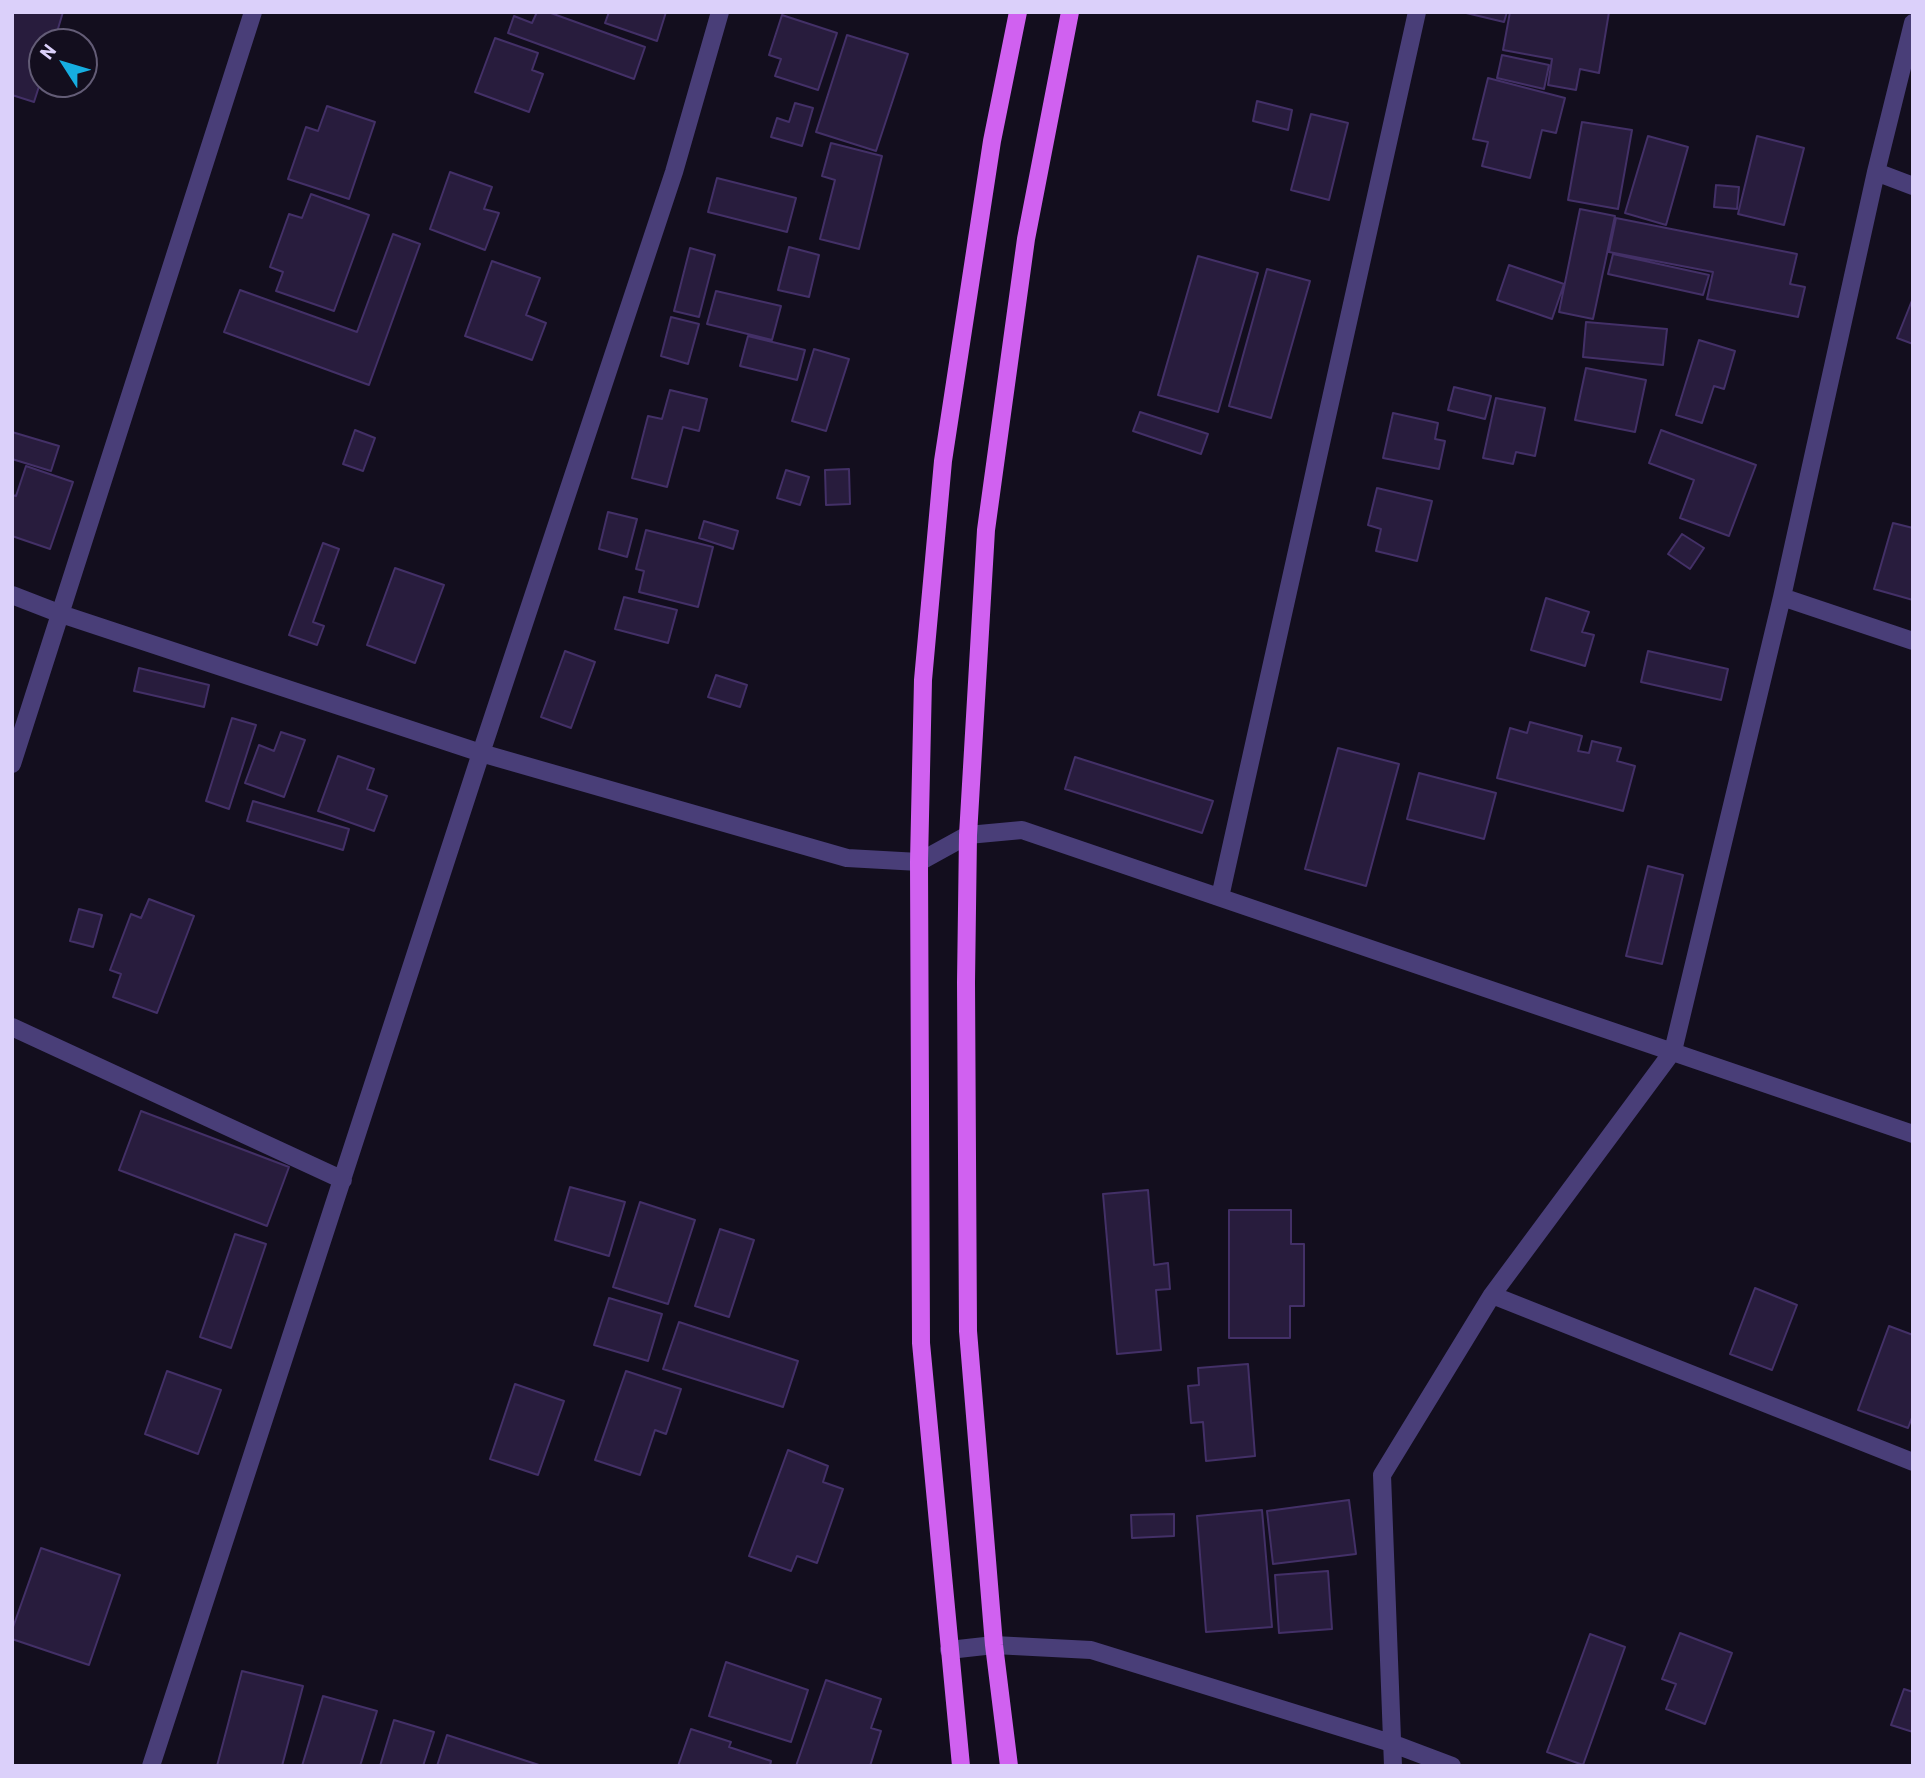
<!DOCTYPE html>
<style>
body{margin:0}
#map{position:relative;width:1925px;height:1778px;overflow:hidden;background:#130e1e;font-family:Barlow,sans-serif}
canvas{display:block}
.frame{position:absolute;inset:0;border:14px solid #dbd0fa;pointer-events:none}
.north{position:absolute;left:28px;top:28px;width:70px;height:70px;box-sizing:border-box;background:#130e1e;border:2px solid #635c76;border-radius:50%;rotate:307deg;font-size:19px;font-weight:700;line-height:28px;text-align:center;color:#dbd0fa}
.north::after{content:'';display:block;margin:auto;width:24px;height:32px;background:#16ade0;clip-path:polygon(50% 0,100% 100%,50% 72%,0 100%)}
</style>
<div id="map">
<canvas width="1925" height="1778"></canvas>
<div class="frame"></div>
<div class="north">N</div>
</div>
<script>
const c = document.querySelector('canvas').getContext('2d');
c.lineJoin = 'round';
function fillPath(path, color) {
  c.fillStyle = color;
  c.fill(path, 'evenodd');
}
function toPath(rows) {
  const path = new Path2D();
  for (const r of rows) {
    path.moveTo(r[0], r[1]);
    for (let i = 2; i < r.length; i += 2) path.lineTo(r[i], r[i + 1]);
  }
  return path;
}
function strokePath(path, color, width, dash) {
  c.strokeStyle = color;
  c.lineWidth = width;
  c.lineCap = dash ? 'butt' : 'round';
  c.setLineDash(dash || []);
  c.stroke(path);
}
const building = toPath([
 [12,12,63,12,54,42,42,42,42,77,34,102,12,95,12,12],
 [537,12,548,12,645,47,634,79,508,33,514,16,532,23,537,12],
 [609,12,666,12,657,41,605,23,609,12],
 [1462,12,1507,12,1504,22,1462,12],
 [1510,12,1609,12,1599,73,1580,69,1576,90,1548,85,1552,59,1503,50,1510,12],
 [782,15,837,33,818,90,775,76,781,59,769,55,782,15],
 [847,35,908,54,876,151,816,132,847,35],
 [495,38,538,53,532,70,543,74,529,112,475,92,495,38],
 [1502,55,1549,65,1544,89,1497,78,1502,55],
 [1488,78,1565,98,1556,133,1542,130,1530,178,1482,166,1488,142,1473,139,1488,78],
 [1257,101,1292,110,1288,130,1253,121,1257,101],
 [795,103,813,108,802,146,771,137,777,118,789,122,795,103],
 [327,106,375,122,349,199,288,179,306,127,318,131,327,106],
 [1311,114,1348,123,1329,200,1291,190,1311,114],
 [1582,122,1632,130,1618,209,1568,200,1582,122],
 [1648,136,1688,147,1666,225,1625,213,1648,136],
 [1757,136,1804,148,1784,225,1738,214,1757,136],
 [831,143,882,156,859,249,820,239,835,180,822,176,831,143],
 [450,172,492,187,484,209,499,213,485,250,430,229,450,172],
 [717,178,796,198,787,232,708,212,717,178],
 [1716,185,1739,187,1737,209,1714,207,1716,185],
 [311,194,369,215,334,311,276,291,283,272,270,267,289,214,302,218,311,194],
 [1580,209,1615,216,1593,319,1559,312,1580,209],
 [1616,218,1797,254,1790,284,1805,287,1798,317,1707,299,1713,272,1609,252,1616,218],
 [393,234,420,244,369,385,224,332,240,290,357,332,393,234],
 [789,247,819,255,809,297,778,290,789,247],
 [690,248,715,255,699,317,674,311,690,248],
 [1613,254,1709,275,1703,295,1608,274,1613,254],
 [1198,256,1258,273,1218,412,1158,395,1198,256],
 [492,261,540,278,526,315,546,323,532,360,465,336,492,261],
 [1509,265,1564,284,1552,319,1497,300,1509,265],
 [1267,269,1310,281,1271,418,1229,406,1267,269],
 [716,291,781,306,772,340,707,324,716,291],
 [1913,298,1913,344,1897,338,1913,298],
 [671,317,699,324,688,364,661,356,671,317],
 [1586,322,1667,329,1663,365,1583,357,1586,322],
 [748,336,805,350,797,380,740,366,748,336],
 [1699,340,1735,351,1724,389,1714,386,1702,423,1676,415,1699,340],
 [814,349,849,359,826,431,792,421,814,349],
 [1586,368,1646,380,1635,432,1575,420,1586,368],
 [1454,387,1491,396,1485,419,1448,410,1454,387],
 [670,390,707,399,699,431,683,427,667,487,632,478,648,416,662,419,670,390],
 [1496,398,1545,408,1535,456,1516,452,1513,464,1483,458,1496,398],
 [1140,412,1208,434,1201,454,1133,431,1140,412],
 [1393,413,1438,423,1435,439,1445,441,1439,469,1383,458,1393,413],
 [355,430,375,438,363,471,343,464,355,430],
 [1661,430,1756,465,1729,536,1680,518,1694,480,1649,463,1661,430],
 [12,432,59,446,51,471,12,459,12,432],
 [26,466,73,482,50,549,12,536,12,495,16,496,26,466],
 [849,469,850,504,826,505,825,470,849,469],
 [786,470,809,477,800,505,777,498,786,470],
 [1377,488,1432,501,1417,561,1376,551,1381,529,1368,525,1377,488],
 [608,512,637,519,627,557,599,549,608,512],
 [704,521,738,531,733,549,699,538,704,521],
 [1893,523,1913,528,1913,600,1874,589,1893,523],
 [646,530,713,547,698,607,639,592,644,571,636,569,646,530],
 [1682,534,1704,548,1690,569,1668,554,1682,534],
 [323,543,339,549,313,622,324,626,317,645,289,635,323,543],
 [395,568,444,585,415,663,367,645,395,568],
 [624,597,677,610,668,643,615,629,624,597],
 [1546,598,1589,612,1582,632,1594,635,1585,666,1531,650,1546,598],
 [565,651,595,662,571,728,541,717,565,651],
 [1648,651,1728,669,1721,700,1641,682,1648,651],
 [139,668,209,685,204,707,134,691,139,668],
 [716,675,747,685,740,707,708,697,716,675],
 [232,718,256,725,229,809,206,801,232,718],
 [1530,722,1582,736,1578,751,1589,753,1592,741,1621,748,1617,761,1635,766,1623,811,1497,778,1510,728,1527,733,1530,722],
 [281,732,305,740,284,797,245,783,259,745,274,751,281,732],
 [1338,748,1399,764,1366,886,1305,869,1338,748],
 [338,756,374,769,367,789,387,796,374,831,318,811,338,756],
 [1075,757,1213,801,1202,833,1065,789,1075,757],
 [1419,773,1496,793,1484,839,1407,819,1419,773],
 [253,801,349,829,343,850,247,821,253,801],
 [1648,866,1683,875,1662,964,1626,956,1648,866],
 [149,899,194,916,157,1013,113,997,121,974,110,970,131,914,141,918,149,899],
 [79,909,102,915,93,947,70,941,79,909],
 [141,1111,289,1167,267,1226,119,1170,141,1111],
 [570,1187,625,1202,609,1256,555,1240,570,1187],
 [1148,1190,1154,1265,1168,1263,1170,1289,1156,1290,1161,1350,1117,1354,1103,1194,1148,1190],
 [640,1202,695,1220,668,1304,613,1287,640,1202],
 [1229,1210,1291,1210,1291,1244,1304,1244,1304,1306,1290,1306,1290,1338,1229,1338,1229,1210],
 [720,1229,754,1240,729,1317,695,1306,720,1229],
 [235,1234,266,1244,231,1348,200,1337,235,1234],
 [1755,1288,1797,1305,1772,1370,1730,1354,1755,1288],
 [609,1298,662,1314,648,1361,594,1345,609,1298],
 [679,1322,798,1361,783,1407,663,1369,679,1322],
 [1889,1326,1913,1335,1913,1415,1908,1428,1858,1410,1889,1326],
 [1248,1364,1255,1456,1206,1461,1203,1422,1191,1423,1188,1386,1199,1385,1198,1368,1248,1364],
 [167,1371,221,1390,198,1454,145,1434,167,1371],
 [626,1371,681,1389,666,1434,655,1430,640,1475,595,1460,626,1371],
 [515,1384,564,1401,538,1475,490,1459,515,1384],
 [788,1450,828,1466,823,1482,843,1489,817,1563,797,1556,791,1571,749,1556,788,1450],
 [1349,1500,1356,1554,1273,1564,1267,1511,1349,1500],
 [1262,1510,1272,1627,1206,1632,1197,1516,1262,1510],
 [1174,1514,1174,1536,1132,1538,1131,1515,1174,1514],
 [41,1548,120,1575,89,1665,12,1639,12,1630,41,1548],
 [1328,1571,1332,1629,1279,1633,1275,1575,1328,1571],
 [1680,1633,1732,1653,1705,1724,1666,1709,1676,1684,1662,1679,1680,1633],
 [1590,1634,1625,1647,1583,1765,1547,1752,1590,1634],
 [726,1662,808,1690,791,1742,709,1716,726,1662],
 [242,1671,303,1686,282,1766,217,1766,242,1671],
 [826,1680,881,1699,871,1728,881,1731,870,1766,796,1766,826,1680],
 [1904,1689,1913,1692,1913,1732,1891,1725,1904,1689],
 [323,1696,377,1711,360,1766,302,1766,323,1696],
 [394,1720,434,1732,423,1766,380,1766,394,1720],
 [691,1729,731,1742,729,1747,771,1761,770,1766,678,1766,691,1729],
 [447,1735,542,1766,437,1766,447,1735]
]);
const street = toPath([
 [1876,172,1913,186],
 [12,595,61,614,481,753,847,858,919,862,968,835,1022,830,1913,1134],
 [1782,597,1913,641],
 [12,764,253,12],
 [1220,897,1417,12],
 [12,1027,343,1180],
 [1492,1295,1913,1462],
 [949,1650,994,1645,1091,1650,1391,1743,1452,1766],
 [151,1766,481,753,674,172,720,12],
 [1393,1766,1382,1475,1492,1295,1673,1051,1782,597,1876,172,1913,23]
]);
const primary = toPath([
 [961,1766,921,1343,919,862,923,680,943,461,992,141,1018,12],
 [1009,1766,994,1645,968,1331,966,982,968,835,986,530,1026,239,1070,12]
]);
fillPath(building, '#281c3d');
strokePath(building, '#433067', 2);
strokePath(street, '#493e78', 18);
strokePath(primary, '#d061f0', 18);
</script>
